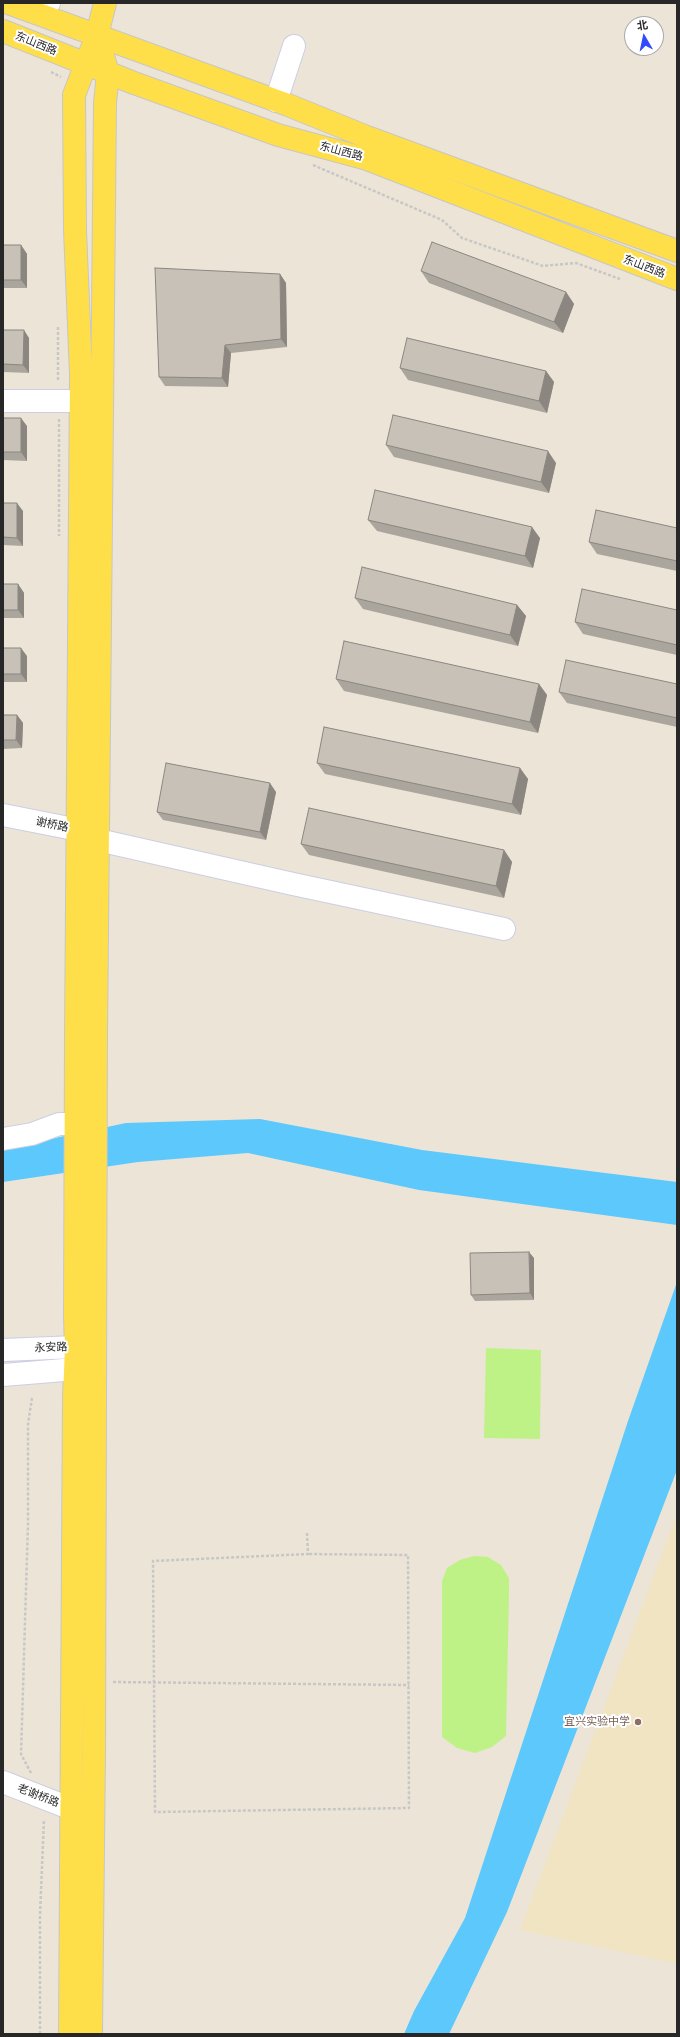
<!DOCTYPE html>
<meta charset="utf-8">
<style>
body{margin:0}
#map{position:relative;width:680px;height:2037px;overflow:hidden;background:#ece4d7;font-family:"DM Sans","Noto Sans SC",sans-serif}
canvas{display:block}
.frame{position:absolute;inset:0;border:4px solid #272727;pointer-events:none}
.north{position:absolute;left:624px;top:16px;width:40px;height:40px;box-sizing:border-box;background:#fff;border:1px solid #a9a9a9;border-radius:50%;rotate:351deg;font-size:11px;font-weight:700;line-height:16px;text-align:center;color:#272727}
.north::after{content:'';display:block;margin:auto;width:14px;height:18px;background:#314bff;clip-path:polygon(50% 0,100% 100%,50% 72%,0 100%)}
</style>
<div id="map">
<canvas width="680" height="2037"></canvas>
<div class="frame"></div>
<div class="north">北</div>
</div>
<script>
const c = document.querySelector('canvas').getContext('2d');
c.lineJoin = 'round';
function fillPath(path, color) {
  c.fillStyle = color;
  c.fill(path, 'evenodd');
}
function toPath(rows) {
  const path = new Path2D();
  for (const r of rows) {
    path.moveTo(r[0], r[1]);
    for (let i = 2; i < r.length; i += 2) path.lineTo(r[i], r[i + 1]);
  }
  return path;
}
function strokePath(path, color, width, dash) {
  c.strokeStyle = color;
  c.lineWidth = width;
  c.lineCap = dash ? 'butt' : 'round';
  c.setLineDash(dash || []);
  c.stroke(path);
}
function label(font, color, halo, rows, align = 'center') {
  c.font = font + ' "DM Sans","Noto Sans SC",sans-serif';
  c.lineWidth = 4;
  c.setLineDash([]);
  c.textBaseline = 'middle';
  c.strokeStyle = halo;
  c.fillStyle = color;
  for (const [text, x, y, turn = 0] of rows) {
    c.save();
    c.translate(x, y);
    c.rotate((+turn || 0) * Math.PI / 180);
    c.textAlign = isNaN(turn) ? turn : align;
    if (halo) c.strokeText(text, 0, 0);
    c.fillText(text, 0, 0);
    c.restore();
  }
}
const education = toPath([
 [677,1514,677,1964,520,1930]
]);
const pitch = toPath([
 [486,1348,541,1350,540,1439,484,1438],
 [474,1556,488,1557,501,1565,509,1578,509,1592,506,1736,492,1747,475,1753,457,1748,442,1737,442,1581,447,1568,460,1560]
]);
const water = toPath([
 [260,1119,422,1150,677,1182,677,1225,419,1190,248,1153,138,1162,3,1182,3,1149,126,1123],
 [677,1282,677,1470,507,1912,449,2034,404,2034,414,2011,465,1918,628,1421]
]);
const path = toPath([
 [51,72,61,77],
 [313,165,442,220,462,238,543,266,576,263,620,279],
 [58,327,58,382],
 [59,419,59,536],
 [307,1533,308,1554,153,1561,155,1812,409,1808,408,1555,308,1554],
 [113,1682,409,1685],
 [31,1773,21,1754,28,1524,28,1424,32,1398],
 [40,2034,40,1915,44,1819]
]);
const minor = toPath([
 [23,8,49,3],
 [276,101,294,46],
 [3,401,81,401],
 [3,815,79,830,98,840,293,884,504,929],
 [3,1139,32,1134,59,1124,76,1124],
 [3,1350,76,1347,94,1355],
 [3,1375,76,1369,90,1360],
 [3,1782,72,1809]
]);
const major = toPath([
 [8,3,288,105,367,137,677,251],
 [3,31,134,83,278,135,367,159,677,279],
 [70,2034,74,1396,76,1347,75,1317,76,1037,81,374,75,230,74,95,97,35,105,3],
 [91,2034,94,1752,96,1036,105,103,108,73,97,35]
]);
const wall = toPath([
 [3,245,21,245,27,254,27,288,3,288],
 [421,271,566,292,574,304,563,333,429,283],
 [280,274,286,283,287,347,231,353,228,387,165,386,159,377],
 [3,330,29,338,29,373,3,372],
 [400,368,546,371,554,382,547,413,408,380],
 [3,418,27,426,27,461,3,460],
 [386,445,556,463,549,493,394,457],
 [3,503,23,511,23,546,3,545],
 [368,520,540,538,533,568,377,531],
 [677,528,677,571,597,554,589,542],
 [3,584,18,584,24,593,24,618,3,618],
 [355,598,517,605,526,616,518,646,363,609],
 [677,610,677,655,583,634,575,622],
 [3,648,27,656,27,682,3,682],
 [336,679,539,684,547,695,538,733,344,691],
 [677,684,677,727,567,703,559,692],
 [3,715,17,715,23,723,22,748,3,749],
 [317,763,520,768,528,779,521,815,325,774],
 [276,792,266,840,163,820,157,812],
 [301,844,504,850,512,862,504,898,309,855],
 [534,1258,534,1300,475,1301,471,1295]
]);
const shadedWall = toPath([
 [21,245,27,254,27,288,21,280],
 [280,274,286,283,287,347,281,339],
 [566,292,574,304,563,333,554,322],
 [24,330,29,338,29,373,23,365],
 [225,345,231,353,228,387,222,378],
 [546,371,554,382,547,413,539,401],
 [21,418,27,426,27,461,21,452],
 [548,451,556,463,549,493,541,482],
 [17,503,23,511,23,546,17,538],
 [532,527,540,538,533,568,525,556],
 [18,584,24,593,24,618,18,610],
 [517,605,526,616,518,646,510,635],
 [21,648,27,656,27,682,21,674],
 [539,684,547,695,538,733,530,722],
 [17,715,23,723,22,748,16,740],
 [520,768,528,779,521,815,512,804],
 [270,783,276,792,266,840,260,832],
 [504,850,512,862,504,898,496,886],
 [529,1252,534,1258,534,1300,530,1293],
 [3,1553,4,1609,3,1676]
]);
const building = toPath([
 [432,242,566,292,554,322,421,271,432,242],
 [3,245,21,245,21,280,3,280,3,245],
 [155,268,280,274,281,339,225,345,222,378,159,377,155,268],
 [3,330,24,330,23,365,3,364,3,330],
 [407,338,546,371,539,401,400,368,407,338],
 [393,415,548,451,541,482,386,445,393,415],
 [3,418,21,418,21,452,3,452,3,418],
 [375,490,532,527,525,556,368,520,375,490],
 [3,503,17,503,17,538,3,537,3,503],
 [596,510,677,528,677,561,589,542,596,510],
 [362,567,517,605,510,635,355,598,362,567],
 [3,584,18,584,18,610,3,610,3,584],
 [582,589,677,610,677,645,575,622,582,589],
 [344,641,539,684,530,722,336,679,344,641],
 [3,648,21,648,21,674,3,674,3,648],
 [566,660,677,684,677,718,559,692,566,660],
 [3,715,17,715,16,740,3,740,3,715],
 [324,727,520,768,512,804,317,763,324,727],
 [166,763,270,783,260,832,157,812,166,763],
 [309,808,504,850,496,886,301,844,309,808],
 [529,1252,530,1293,471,1295,470,1253,529,1252]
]);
const markers = [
 [638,1722,4,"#8d6e63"]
];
const streetNames = [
 ["东山西路",36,44,22],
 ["东山西路",341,152,15],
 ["东山西路",644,267,21],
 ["谢桥路",52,825,12],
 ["永安路",51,1348,-2],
 ["老谢桥路",38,1796,21]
];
const educationNames = [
 ["宜兴实验中学",630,1722]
];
fillPath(education, '#f0e4c3');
fillPath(pitch, '#bef286');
fillPath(water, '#5dc8fb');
strokePath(minor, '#cccfe3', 24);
strokePath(major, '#c7c7c7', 24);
strokePath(path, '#c7c7c7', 2.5, [3, 2]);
strokePath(minor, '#fff', 22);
strokePath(major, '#ffdf49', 22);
fillPath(wall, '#aba69d');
fillPath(shadedWall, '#8b8780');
fillPath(building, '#c7c1b7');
strokePath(building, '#8b8780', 1);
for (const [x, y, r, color] of markers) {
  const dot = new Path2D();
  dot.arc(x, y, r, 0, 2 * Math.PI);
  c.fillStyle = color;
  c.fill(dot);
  strokePath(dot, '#fff', 1.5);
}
label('11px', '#272727', '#fff', streetNames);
label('11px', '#785e54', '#fff', educationNames, 'right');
</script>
